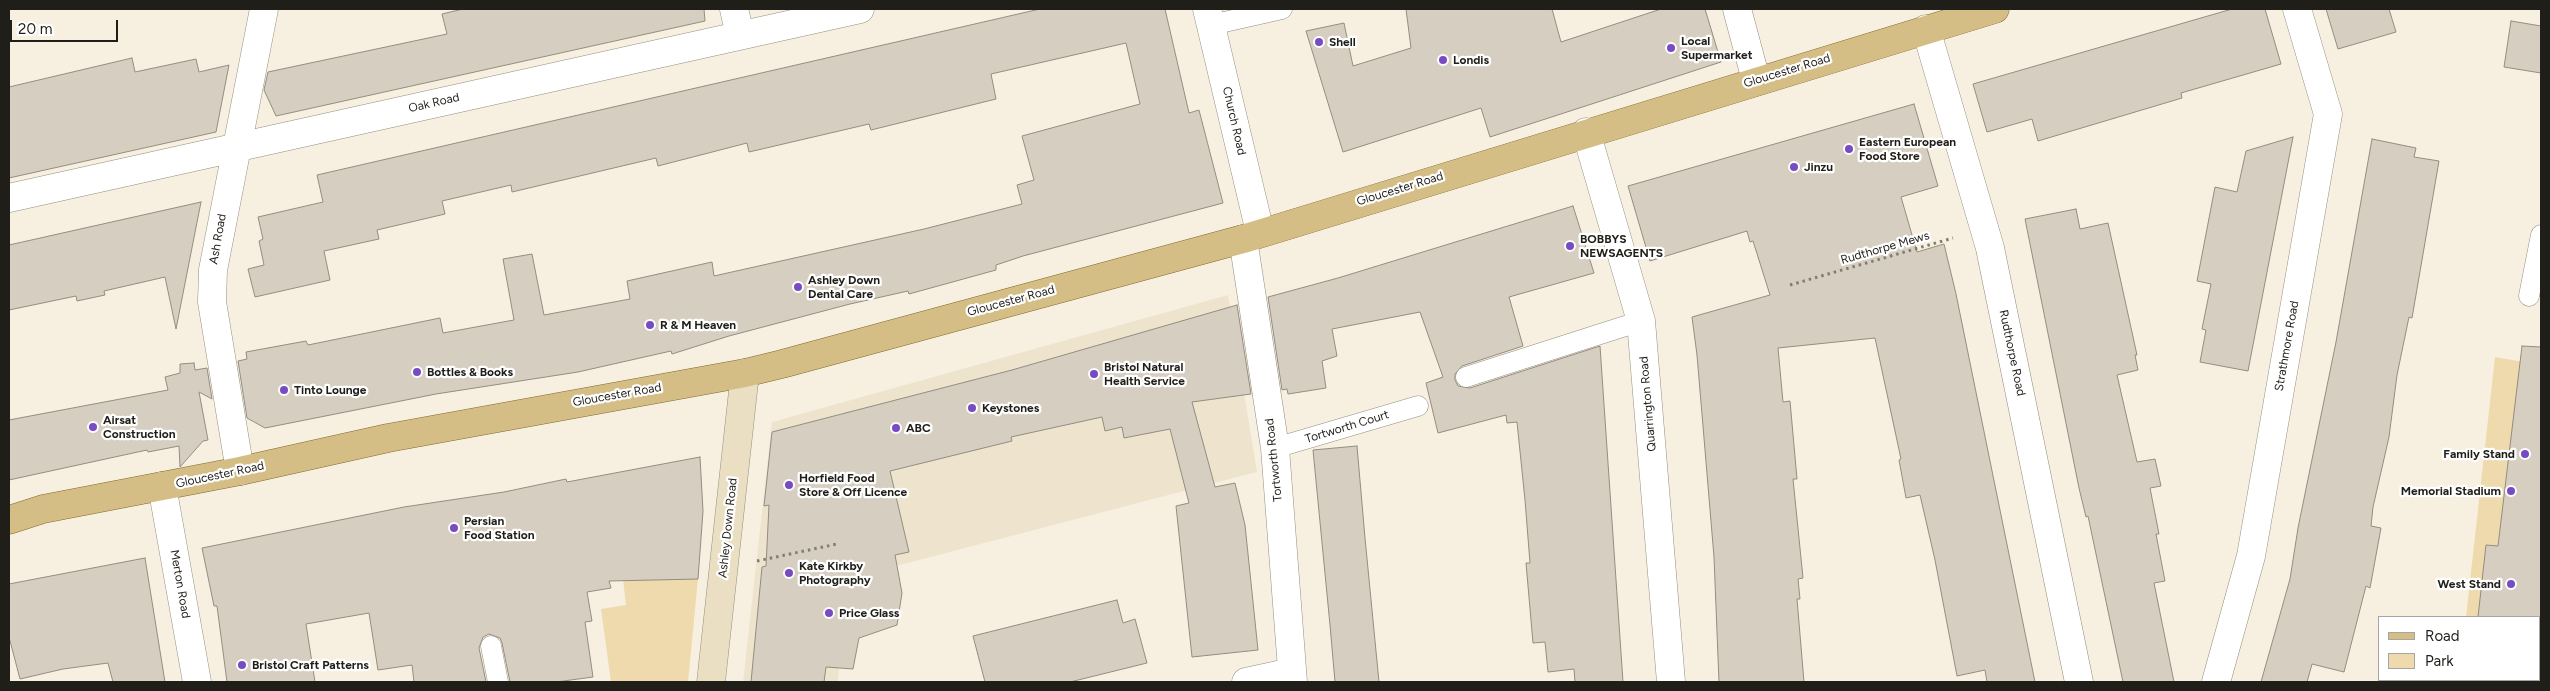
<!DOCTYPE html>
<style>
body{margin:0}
#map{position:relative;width:2550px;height:691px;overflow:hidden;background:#f7f0e1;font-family:Figtree,sans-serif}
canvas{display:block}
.frame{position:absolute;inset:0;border:10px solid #201e18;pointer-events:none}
.legend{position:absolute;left:2378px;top:616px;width:162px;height:65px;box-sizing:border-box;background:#fff;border:1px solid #a6a5a3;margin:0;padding:6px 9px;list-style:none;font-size:15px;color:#201e18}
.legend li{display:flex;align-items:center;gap:10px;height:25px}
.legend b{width:25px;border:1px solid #a6a5a3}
.scale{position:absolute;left:10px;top:20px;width:108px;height:22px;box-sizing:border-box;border:2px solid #201e18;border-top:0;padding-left:6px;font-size:15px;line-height:18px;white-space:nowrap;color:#201e18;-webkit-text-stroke:4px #fff;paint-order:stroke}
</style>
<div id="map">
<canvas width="2550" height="691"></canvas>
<div class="frame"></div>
<ul class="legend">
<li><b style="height:6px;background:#d5be85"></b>Road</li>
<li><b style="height:14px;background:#eedaac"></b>Park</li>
</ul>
<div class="scale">20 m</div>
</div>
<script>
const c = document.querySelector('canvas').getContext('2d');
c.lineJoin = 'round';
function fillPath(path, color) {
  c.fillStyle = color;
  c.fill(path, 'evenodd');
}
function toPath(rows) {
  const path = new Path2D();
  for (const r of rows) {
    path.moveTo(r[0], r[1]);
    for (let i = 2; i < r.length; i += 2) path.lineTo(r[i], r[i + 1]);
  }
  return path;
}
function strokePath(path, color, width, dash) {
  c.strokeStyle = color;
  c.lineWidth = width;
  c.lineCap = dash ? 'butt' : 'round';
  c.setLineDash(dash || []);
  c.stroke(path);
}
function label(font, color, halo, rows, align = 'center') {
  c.font = font + ' Figtree,sans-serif';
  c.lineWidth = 4.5;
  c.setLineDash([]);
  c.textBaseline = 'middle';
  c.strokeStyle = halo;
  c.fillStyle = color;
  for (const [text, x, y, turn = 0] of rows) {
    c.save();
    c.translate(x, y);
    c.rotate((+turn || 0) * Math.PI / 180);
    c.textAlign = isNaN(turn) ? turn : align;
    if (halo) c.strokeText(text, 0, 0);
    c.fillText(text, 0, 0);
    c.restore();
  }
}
const built = toPath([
 [1228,295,1257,472,846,579,838,682,743,682,772,422]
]);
const green = toPath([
 [2495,357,2541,365,2541,682,2459,682,2459,680,2539,680,2539,617,2466,617],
 [623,579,698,579,688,682,611,682,601,609,626,605]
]);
const building = toPath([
 [463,9,704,9,705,21,276,116,264,90,268,72,447,34,442,14,463,9],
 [1040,9,1165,9,1189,113,1199,110,1223,203,1023,256,996,265,996,270,909,294,908,291,850,304,729,336,672,354,671,351,578,372,436,394,265,428,247,418,238,361,247,359,246,352,306,341,308,345,440,318,443,333,514,320,503,259,532,254,544,315,630,299,627,281,712,262,714,276,924,229,1022,204,1017,185,1034,180,1022,136,1140,104,1126,43,991,74,996,99,871,130,869,124,749,152,747,143,658,166,656,158,512,192,511,185,442,201,445,214,377,230,379,239,324,251,330,280,255,297,248,269,264,265,259,241,263,239,258,217,323,202,317,175,1040,9],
 [1406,9,1552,9,1561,42,1661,9,1705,9,1721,62,1490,137,1481,108,1343,152,1306,31,1344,23,1353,66,1411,48,1406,9],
 [2232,9,2265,9,2281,64,2181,93,2182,98,2038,141,2032,119,1987,132,1973,84,2232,9],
 [2326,9,2389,9,2396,32,2338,49,2326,9],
 [2511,21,2541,26,2541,73,2504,67,2511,21],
 [132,58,135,72,196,59,199,72,229,65,216,132,9,178,9,87,132,58],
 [1914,104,1938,186,1901,197,1917,252,1944,244,1956,294,2035,682,1987,682,1985,670,1957,676,1935,560,1920,495,1906,498,1899,460,1901,459,1875,338,1778,348,1783,402,1790,401,1797,479,1793,479,1803,578,1798,579,1800,599,1797,599,1804,682,1719,682,1714,557,1697,355,1692,317,1770,295,1753,241,1750,242,1747,231,1650,261,1628,186,1914,104],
 [2293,137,2248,371,2200,362,2206,330,2202,329,2211,284,2197,281,2215,187,2237,192,2246,151,2293,137],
 [2372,139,2416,148,2414,157,2439,161,2412,318,2409,317,2397,375,2389,437,2373,507,2371,526,2381,528,2370,588,2366,586,2344,672,2312,664,2307,682,2261,682,2290,579,2298,528,2336,342,2372,139],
 [201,202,176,329,165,277,104,291,105,295,77,301,76,296,9,310,9,245,201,202],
 [1573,206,1594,273,1509,297,1523,346,1462,366,1455,374,1455,380,1458,386,1470,388,1600,346,1623,682,1575,682,1574,669,1548,672,1545,642,1533,643,1526,563,1530,563,1525,500,1517,422,1507,423,1506,415,1438,433,1426,383,1443,377,1420,312,1332,329,1337,356,1322,361,1326,388,1288,394,1287,389,1282,390,1268,297,1338,278,1573,206],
 [2076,209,2080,229,2108,223,2137,355,2135,355,2138,370,2117,375,2137,462,2155,459,2161,486,2150,488,2159,534,2156,534,2165,581,2154,583,2174,682,2123,682,2088,516,2086,517,2079,488,2025,219,2076,209],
 [1237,305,1251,394,1192,402,1215,487,1235,483,1245,525,1258,650,1192,657,1176,506,1189,503,1170,429,1124,438,1122,427,1105,431,1102,417,1011,437,1012,441,890,471,909,552,895,555,902,593,897,625,859,638,853,669,826,667,824,682,751,682,762,567,766,566,769,505,764,506,772,432,1012,370,1237,305],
 [2522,346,2541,347,2541,617,2478,617,2486,545,2498,546,2522,346],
 [194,363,195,370,207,368,212,399,199,392,208,440,203,441,180,467,179,446,148,452,147,450,9,480,9,420,168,390,165,377,180,373,180,364,194,363],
 [1357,446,1365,538,1379,682,1335,682,1330,625,1313,450,1357,446],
 [700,457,703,511,698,579,609,581,611,588,587,592,592,621,585,622,593,677,556,682,510,682,502,643,500,638,489,634,483,637,479,648,486,682,414,682,412,665,378,670,369,613,306,624,315,682,227,682,217,606,214,606,202,548,404,507,504,492,566,479,567,482,700,457],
 [145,558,165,682,113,682,108,663,63,669,20,679,9,637,9,584,145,558],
 [1117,600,1123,623,1135,619,1147,663,1070,682,985,682,973,636,1117,600]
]);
const path = toPath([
 [1790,285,1953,238],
 [757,561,837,544]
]);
const service = toPath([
 [1211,25,1282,9],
 [2529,296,2541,235],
 [1466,377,1641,321],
 [1275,448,1418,406],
 [491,646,498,682]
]);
const minor = toPath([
 [734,9,740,35],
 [1207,9,1260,232],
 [1737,9,1756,80],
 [1926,29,1990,248,2079,682],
 [1586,132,1641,321,1671,682],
 [9,198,860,9],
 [1243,239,1275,448,1293,682],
 [240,471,212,302,213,270,264,9],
 [162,486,197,682],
 [1246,682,1292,672],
 [2216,682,2251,556,2328,114,2297,9]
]);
const secondary = toPath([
 [711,682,745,373]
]);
const primary = toPath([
 [9,520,43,509,240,471,388,438,745,373,782,364,1243,239,1995,9]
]);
const markers = [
 [1319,42,5,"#784bc3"],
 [1671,48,5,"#784bc3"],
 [1443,60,5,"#784bc3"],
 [1849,149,5,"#784bc3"],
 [1794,167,5,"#784bc3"],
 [1570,246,5,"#784bc3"],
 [798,287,5,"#784bc3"],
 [650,325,5,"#784bc3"],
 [417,372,5,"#784bc3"],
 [1094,374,5,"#784bc3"],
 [284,390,5,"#784bc3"],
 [972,408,5,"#784bc3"],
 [93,427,5,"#784bc3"],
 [896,428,5,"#784bc3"],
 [2525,454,5,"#784bc3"],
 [789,485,5,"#784bc3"],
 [2511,491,5,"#784bc3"],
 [454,528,5,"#784bc3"],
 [789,573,5,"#784bc3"],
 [2511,584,5,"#784bc3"],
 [829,613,5,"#784bc3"],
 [242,665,5,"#784bc3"]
];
const poiNames = [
 ["Local",1681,41],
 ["Supermarket",1681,55],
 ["Shell",1329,42],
 ["Londis",1453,60],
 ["Eastern European",1859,142],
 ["Food Store",1859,156],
 ["Jinzu",1804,167],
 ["BOBBYS",1580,239],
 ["NEWSAGENTS",1580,253],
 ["Ashley Down",808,280],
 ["Dental Care",808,294],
 ["R & M Heaven",660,325],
 ["Bristol Natural",1104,367],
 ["Health Service",1104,381],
 ["Bottles & Books",427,372],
 ["Tinto Lounge",294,390],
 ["Keystones",982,408],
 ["Airsat",103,420],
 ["Construction",103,434],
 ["ABC",906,428],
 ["Family Stand",2515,454,"right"],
 ["Horfield Food",799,478],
 ["Store & Off Licence",799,492],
 ["Memorial Stadium",2501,491,"right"],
 ["Persian",464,521],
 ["Food Station",464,535],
 ["Kate Kirkby",799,566],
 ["Photography",799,580],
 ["West Stand",2501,584,"right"],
 ["Price Glass",839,613],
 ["Bristol Craft Patterns",252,665]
];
const streetNames = [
 ["Gloucester Road",1787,71,-17],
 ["Oak Road",434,103,-13],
 ["Church Road",1234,121,77],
 ["Gloucester Road",1400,189,-17],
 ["Ash Road",218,239,-80],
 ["Rudthorpe Mews",1885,248,-16],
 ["Gloucester Road",1011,301,-15],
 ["Strathmore Road",2287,346,-80],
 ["Rudthorpe Road",2012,353,78],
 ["Gloucester Road",617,395,-10],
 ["Quarrington Road",1648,404,-95],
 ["Tortworth Court",1347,427,-17],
 ["Tortworth Road",1274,460,-96],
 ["Gloucester Road",220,475,-12],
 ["Ashley Down Road",728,528,-84],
 ["Merton Road",180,584,80]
];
fillPath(built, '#eee4ce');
fillPath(green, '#eedaac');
fillPath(building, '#d6cfc1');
strokePath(building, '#938d80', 1);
strokePath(service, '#948e80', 21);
strokePath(minor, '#948e80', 29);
strokePath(secondary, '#948e80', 29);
strokePath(primary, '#836a2a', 29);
strokePath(path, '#827d73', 3, [2.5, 4]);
strokePath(service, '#fff', 20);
strokePath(minor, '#fff', 28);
strokePath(secondary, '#eadfc2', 28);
strokePath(primary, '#d5be85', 28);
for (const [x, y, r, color] of markers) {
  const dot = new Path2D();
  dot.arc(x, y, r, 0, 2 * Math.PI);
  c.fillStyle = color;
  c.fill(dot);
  strokePath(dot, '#fff', 2);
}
label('bold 12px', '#201e18', '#fff', poiNames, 'left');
label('12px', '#201e18', '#fff', streetNames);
</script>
